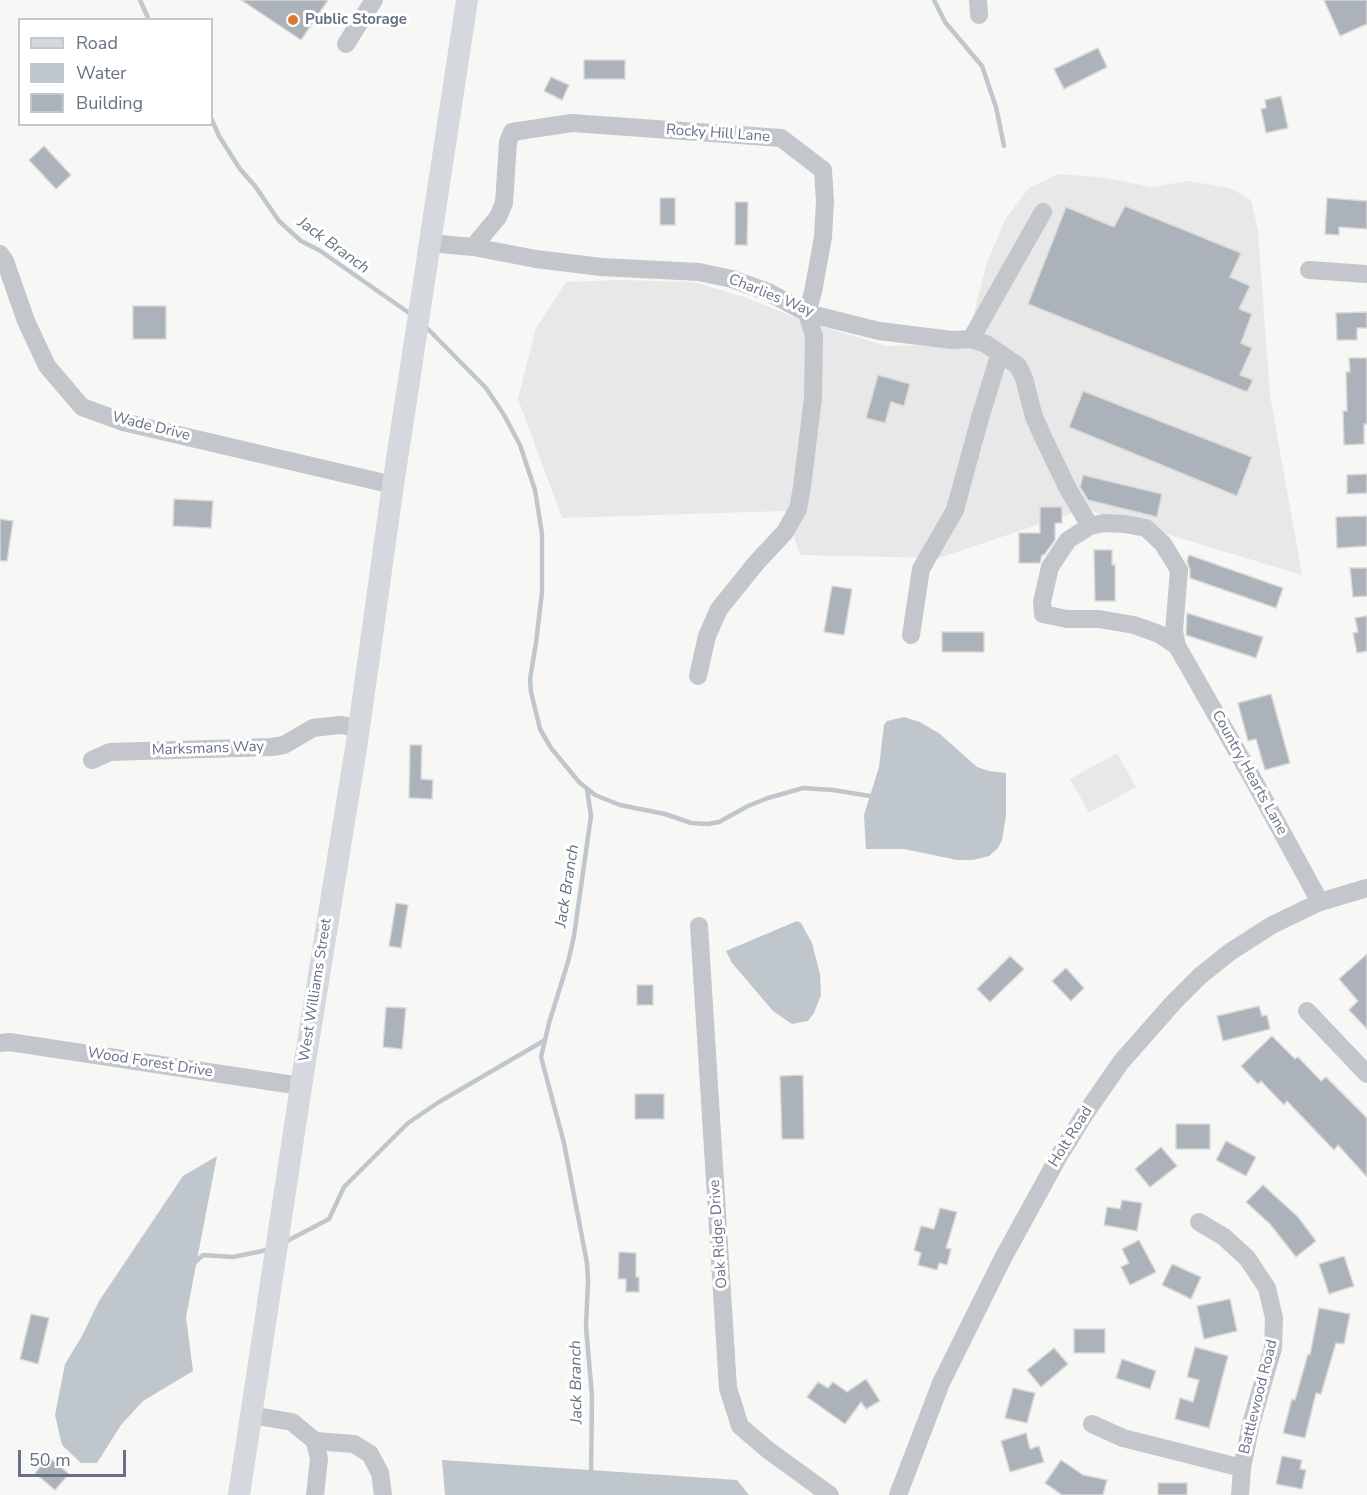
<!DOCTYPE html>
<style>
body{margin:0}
#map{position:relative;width:1367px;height:1495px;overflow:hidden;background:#f7f7f5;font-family:"Nunito Sans",sans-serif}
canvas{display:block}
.legend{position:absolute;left:18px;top:18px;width:195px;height:108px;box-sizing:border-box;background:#fff;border:2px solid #c3c7ce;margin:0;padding:8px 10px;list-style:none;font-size:18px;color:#687284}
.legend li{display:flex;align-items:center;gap:12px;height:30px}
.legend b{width:30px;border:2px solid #c3c7ce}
.scale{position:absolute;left:18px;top:1450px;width:108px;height:27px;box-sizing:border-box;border:3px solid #687284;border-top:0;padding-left:8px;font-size:18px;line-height:21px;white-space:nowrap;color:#687284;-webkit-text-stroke:4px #fff;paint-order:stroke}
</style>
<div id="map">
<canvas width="1367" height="1495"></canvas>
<ul class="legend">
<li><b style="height:8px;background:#d5d8dc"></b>Road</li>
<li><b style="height:16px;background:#bfc6cc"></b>Water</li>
<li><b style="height:16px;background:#acb2b9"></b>Building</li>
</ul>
<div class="scale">50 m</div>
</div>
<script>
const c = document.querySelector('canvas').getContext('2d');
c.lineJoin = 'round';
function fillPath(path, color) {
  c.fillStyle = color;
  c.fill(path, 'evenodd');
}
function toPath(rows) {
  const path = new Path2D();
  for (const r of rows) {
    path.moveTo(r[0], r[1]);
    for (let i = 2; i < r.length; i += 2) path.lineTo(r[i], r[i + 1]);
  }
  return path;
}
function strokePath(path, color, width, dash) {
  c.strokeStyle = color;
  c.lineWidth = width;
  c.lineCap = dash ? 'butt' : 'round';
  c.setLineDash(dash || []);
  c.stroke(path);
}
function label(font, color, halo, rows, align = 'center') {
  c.font = font + ' "Nunito Sans",sans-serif';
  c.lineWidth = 6;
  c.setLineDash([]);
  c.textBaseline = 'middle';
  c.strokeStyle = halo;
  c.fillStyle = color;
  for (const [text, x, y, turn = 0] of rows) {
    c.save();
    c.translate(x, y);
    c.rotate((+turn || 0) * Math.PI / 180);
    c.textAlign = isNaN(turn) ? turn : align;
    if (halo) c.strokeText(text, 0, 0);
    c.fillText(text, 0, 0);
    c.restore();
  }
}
const built = toPath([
 [1058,174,1099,177,1152,187,1188,181,1230,188,1251,200,1258,230,1270,395,1302,575,1084,509,939,558,800,555,785,511,562,518,518,399,536,328,566,282,618,280,694,282,747,298,801,320,886,346,966,344,987,262,1006,218,1029,188],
 [1117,753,1136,787,1089,813,1070,779]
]);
const water = toPath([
 [904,717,920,722,940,734,977,767,989,771,1006,773,1006,816,1002,840,998,848,989,856,973,860,957,860,904,849,866,849,864,815,879,767,884,725,887,721],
 [797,921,801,923,812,943,820,974,821,995,814,1013,808,1021,792,1024,773,1011,732,963,726,951],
 [217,1156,186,1317,193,1371,143,1401,121,1425,97,1463,81,1463,62,1445,55,1415,65,1364,82,1336,99,1301,183,1176],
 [442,1460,737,1480,749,1495,445,1495]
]);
const stream = toPath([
 [140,0,149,20],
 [934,0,945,22,982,66,996,107,1004,146],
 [212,120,219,136,240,169,255,186,279,221,301,241,319,250,412,315],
 [425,326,486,388,504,415,520,445,535,490,542,534,542,592,536,643,530,679,531,692,540,729,551,748,579,782,595,795,620,805,665,814,691,823,708,824,719,822,748,806,768,798,803,788,833,790,876,797],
 [587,789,591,816,574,936,568,962,549,1023,541,1057,564,1143,587,1263,588,1281,586,1327,592,1396,591,1476],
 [285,1242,329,1219,344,1187,408,1123,439,1102,545,1040],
 [193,1264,203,1255,233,1257,267,1250]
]);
const building = toPath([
 [241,0,328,0,301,40,241,0],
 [1324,0,1367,0,1367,24,1340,36,1324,0],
 [1098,48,1107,67,1064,89,1054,69,1098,48],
 [584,60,625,60,625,79,584,79,584,60],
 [551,77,569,85,562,100,544,91,551,77],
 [1281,96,1288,128,1266,133,1261,109,1266,108,1265,100,1281,96],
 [44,146,71,175,56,189,29,160,44,146],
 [660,198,675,198,675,225,660,225,660,198],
 [1327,198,1367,201,1367,229,1339,227,1339,235,1325,234,1327,198],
 [735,202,748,202,747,245,735,245,735,202],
 [1125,206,1241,253,1230,277,1250,286,1239,309,1252,314,1241,343,1252,348,1240,375,1253,380,1247,392,1028,304,1066,207,1114,227,1125,206],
 [133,306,166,306,166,339,133,339,133,306],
 [1367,312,1367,328,1357,328,1357,340,1337,340,1336,313,1367,312],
 [1349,358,1367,358,1367,424,1364,424,1364,444,1344,445,1343,411,1347,411,1346,372,1350,372,1349,358],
 [878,375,910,384,904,406,891,402,885,423,866,418,878,375],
 [1083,391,1252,457,1237,496,1069,427,1083,391],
 [1367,474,1367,493,1347,494,1347,475,1367,474],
 [1083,475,1162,494,1157,517,1088,500,1080,487,1083,475],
 [174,499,213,501,211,528,173,526,174,499],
 [1040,507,1062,507,1062,523,1055,523,1055,540,1044,555,1042,555,1040,563,1019,563,1019,533,1040,533,1040,507],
 [1367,516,1367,546,1337,548,1336,517,1367,516],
 [0,519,13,521,7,561,0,561,0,519],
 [1094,550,1112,550,1112,565,1115,565,1115,601,1095,601,1094,550],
 [1189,555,1283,588,1276,608,1190,578,1190,570,1187,561,1189,555],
 [1350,568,1367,568,1367,596,1353,597,1350,568],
 [832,586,852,589,844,635,824,632,832,586],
 [1187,613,1263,637,1256,658,1186,635,1187,613],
 [1367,616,1367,651,1357,653,1353,633,1358,632,1355,618,1367,616],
 [942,632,984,632,984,652,942,652,942,632],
 [1271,694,1290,763,1265,770,1256,739,1248,741,1238,703,1271,694],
 [410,745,422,745,421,779,433,780,432,799,409,798,410,745],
 [396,903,408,905,401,948,389,946,396,903],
 [1367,954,1367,1029,1349,1010,1358,1001,1339,979,1367,954],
 [1010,956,1024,969,990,1002,977,989,1010,956],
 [1066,968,1084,988,1071,1001,1052,981,1066,968],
 [637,985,653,985,653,1005,637,1005,637,985],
 [1259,1006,1262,1016,1267,1015,1270,1029,1223,1041,1217,1016,1259,1006],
 [386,1007,406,1008,402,1049,383,1047,386,1007],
 [1272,1036,1295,1059,1298,1057,1321,1081,1326,1077,1367,1118,1367,1177,1338,1145,1334,1150,1287,1101,1284,1105,1261,1081,1258,1084,1241,1066,1272,1036],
 [803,1075,804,1139,782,1139,780,1076,803,1075],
 [635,1094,664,1094,664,1119,635,1119,635,1094],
 [1176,1124,1210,1124,1210,1149,1176,1149,1176,1124],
 [1226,1141,1256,1157,1246,1176,1216,1160,1226,1141],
 [1161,1147,1177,1166,1150,1187,1135,1169,1161,1147],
 [1263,1185,1298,1217,1316,1241,1296,1257,1270,1224,1246,1202,1263,1185],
 [1122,1200,1142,1203,1137,1231,1104,1225,1107,1207,1120,1209,1122,1200],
 [940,1208,957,1212,946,1248,951,1249,947,1265,939,1263,937,1270,918,1265,921,1253,914,1250,921,1226,934,1229,940,1208],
 [1139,1240,1156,1272,1130,1285,1121,1267,1129,1263,1122,1249,1139,1240],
 [619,1252,636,1253,636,1277,639,1277,639,1292,626,1292,626,1279,618,1279,619,1252],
 [1344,1256,1354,1286,1329,1294,1319,1264,1344,1256],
 [1172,1264,1201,1277,1191,1299,1162,1285,1172,1264],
 [1230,1299,1237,1331,1204,1339,1197,1306,1230,1299],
 [1319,1308,1350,1314,1344,1344,1336,1343,1321,1394,1316,1393,1305,1438,1283,1433,1292,1399,1295,1400,1308,1354,1310,1355,1319,1308],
 [31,1314,49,1318,38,1364,20,1359,31,1314],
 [1074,1329,1105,1329,1105,1353,1074,1353,1074,1329],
 [1195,1347,1228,1356,1209,1428,1175,1419,1180,1398,1193,1402,1199,1380,1187,1377,1195,1347],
 [1054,1348,1068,1364,1041,1387,1027,1370,1054,1348],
 [1122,1359,1156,1371,1150,1389,1116,1378,1122,1359],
 [866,1379,880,1401,866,1409,861,1402,845,1424,807,1397,818,1382,828,1388,833,1382,847,1392,866,1379],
 [1013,1388,1035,1393,1027,1423,1005,1418,1013,1388],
 [1026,1433,1030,1449,1039,1446,1044,1462,1010,1472,1001,1441,1026,1433],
 [1282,1456,1302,1460,1300,1469,1306,1470,1302,1489,1276,1484,1282,1456],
 [49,1457,69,1474,55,1490,35,1473,49,1457],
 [1061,1460,1083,1475,1107,1480,1103,1495,1062,1495,1045,1483,1061,1460],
 [1158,1483,1187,1483,1187,1495,1158,1495,1158,1483]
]);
const minor = toPath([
 [978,0,979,15],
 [346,44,374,0],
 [430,243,473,247,536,259,601,267,699,272,732,279,768,292,807,313,879,331,952,340,971,339,986,344,1018,366,1024,378,1034,417,1043,437,1068,489,1090,526],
 [473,247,498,217,504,203,508,142,512,132,572,123,781,138,823,170,825,201,823,237,813,292,807,313,814,336,813,398,802,487,798,509,785,532,757,562,719,609,707,636,698,676],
 [0,254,5,261,26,321,47,366,82,407,123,422,393,485],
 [1309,270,1367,274],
 [971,339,1043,212],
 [911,635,921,569,955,510,980,418,1000,353],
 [1177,646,1159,634,1134,625,1099,619,1067,619,1043,614,1042,602,1050,567,1068,540,1090,526,1104,523,1125,524,1146,528,1163,544,1179,570,1174,631,1177,646,1254,781,1320,902],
 [92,760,110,752,272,747,284,745,313,728,339,725,358,727],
 [699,926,728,1388,740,1426,768,1450,830,1495],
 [1307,1011,1367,1074],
 [0,1043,9,1042,301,1086],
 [1199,1222,1224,1237,1247,1258,1267,1288,1274,1318,1273,1348,1251,1424,1242,1468,1240,1495],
 [251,1415,292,1422,315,1441,319,1459,315,1495],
 [1092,1424,1123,1438,1242,1468],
 [315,1441,354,1444,370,1454,380,1473,383,1495],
 [898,1495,941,1383,1003,1258,1059,1156,1085,1114,1121,1062,1174,1002,1200,976,1230,952,1272,925,1320,902,1367,888]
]);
const major = toPath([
 [239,1495,301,1086,357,742,393,485,467,0]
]);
const markers = [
 [293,20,6,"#da7932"]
];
const poiNames = [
 ["Public Storage",305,20]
];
const streetNames = [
 ["Rocky Hill Lane",718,134,4],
 ["Charlies Way",771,296,22],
 ["Wade Drive",151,427,14],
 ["Marksmans Way",208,749,-2],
 ["Country Hearts Lane",1249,773,61],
 ["West Williams Street",316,990,-81],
 ["Wood Forest Drive",150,1063,9],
 ["Holt Road",1071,1137,-58],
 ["Oak Ridge Drive",719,1234,-94],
 ["Battlewood Road",1259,1397,-76]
];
const waterNames = [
 ["Jack Branch",333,246,36],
 ["Jack Branch",568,886,-81],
 ["Jack Branch",577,1382,-91]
];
fillPath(built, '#e8e8e8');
fillPath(water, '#bfc6cc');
strokePath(stream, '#bfc6cc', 4.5);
fillPath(building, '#acb2b9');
strokePath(building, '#d9d9d7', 1.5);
strokePath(minor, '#c3c6ca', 18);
strokePath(major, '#d5d8dc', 22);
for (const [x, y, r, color] of markers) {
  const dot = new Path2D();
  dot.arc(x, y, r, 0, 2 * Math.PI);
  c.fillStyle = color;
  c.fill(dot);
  strokePath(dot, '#fff', 2);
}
label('bold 15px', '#687284', '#fff', poiNames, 'left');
label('15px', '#687284', '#fff', streetNames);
label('italic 16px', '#647380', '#fff', waterNames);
</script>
